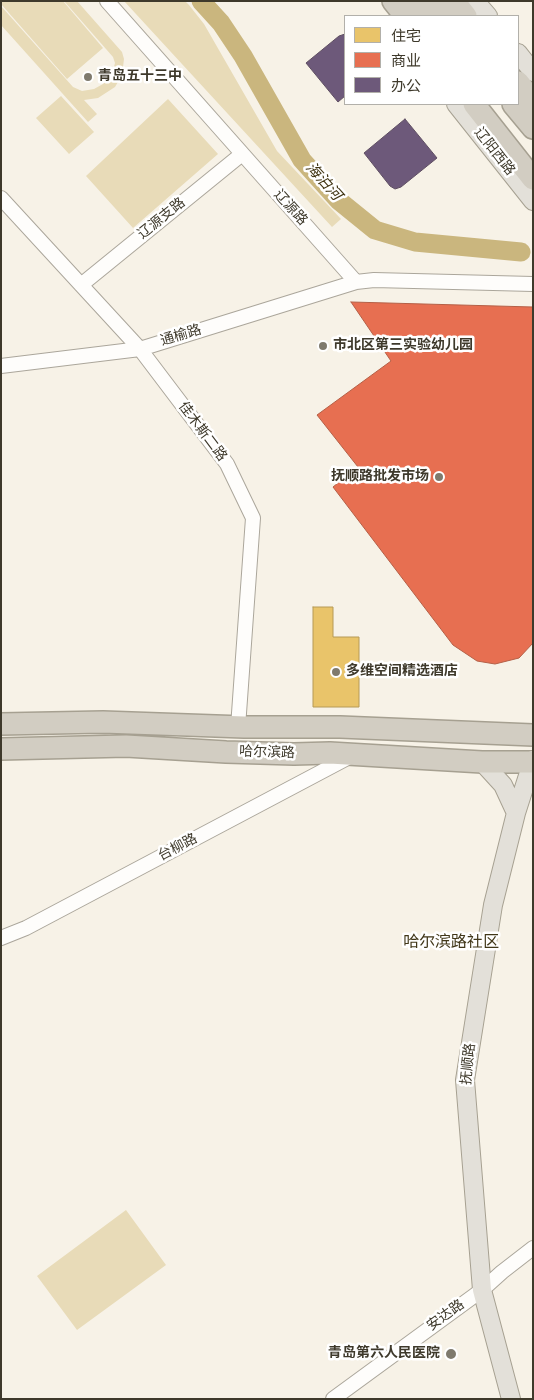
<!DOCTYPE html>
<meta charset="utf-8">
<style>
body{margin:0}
#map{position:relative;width:534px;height:1400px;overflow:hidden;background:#f7f2e7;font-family:"Nunito Sans","Noto Sans SC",sans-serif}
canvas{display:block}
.frame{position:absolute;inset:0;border:2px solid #3e392b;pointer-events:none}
.legend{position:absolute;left:344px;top:15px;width:175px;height:90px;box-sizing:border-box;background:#fff;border:1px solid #b2b0aa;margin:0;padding:6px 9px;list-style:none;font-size:15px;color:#3e392b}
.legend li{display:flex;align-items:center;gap:10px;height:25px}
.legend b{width:25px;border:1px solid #b2b0aa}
</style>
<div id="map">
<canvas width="534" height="1400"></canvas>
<div class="frame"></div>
<ul class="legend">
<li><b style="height:14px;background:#e9c46a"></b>住宅</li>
<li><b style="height:14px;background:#e76f51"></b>商业</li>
<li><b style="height:14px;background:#6d597a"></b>办公</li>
</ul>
</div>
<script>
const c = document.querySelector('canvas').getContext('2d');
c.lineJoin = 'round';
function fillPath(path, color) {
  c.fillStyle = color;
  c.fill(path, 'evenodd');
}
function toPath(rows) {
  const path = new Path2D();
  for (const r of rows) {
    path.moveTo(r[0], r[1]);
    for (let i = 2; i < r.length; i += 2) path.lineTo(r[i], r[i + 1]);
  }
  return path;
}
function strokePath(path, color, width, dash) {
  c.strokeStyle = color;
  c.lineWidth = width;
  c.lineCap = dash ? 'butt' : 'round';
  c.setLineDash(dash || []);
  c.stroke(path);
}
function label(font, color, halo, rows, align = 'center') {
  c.font = font + ' "Nunito Sans","Noto Sans SC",sans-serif';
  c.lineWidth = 5;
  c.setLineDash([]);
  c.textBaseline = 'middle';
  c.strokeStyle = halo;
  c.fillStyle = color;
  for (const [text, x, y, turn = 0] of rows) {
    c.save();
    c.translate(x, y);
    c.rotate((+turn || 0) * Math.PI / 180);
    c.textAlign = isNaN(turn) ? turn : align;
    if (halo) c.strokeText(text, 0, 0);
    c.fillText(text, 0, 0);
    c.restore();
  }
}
const green = toPath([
 [1,1,63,1,103,48,67,79,1,4],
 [64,1,77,1,122,52,124,59,122,75,115,87,98,98,84,100,97,114,88,122,1,25,1,6,73,87,82,91,94,89,103,84,112,74,115,63,113,57],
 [124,1,185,1,189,5,204,24,277,151,341,219,332,227],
 [61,96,94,132,69,154,36,118],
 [168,99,218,154,133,228,86,176],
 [126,1210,166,1265,77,1330,37,1276]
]);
const homes = toPath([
 [313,607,333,607,333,637,359,637,359,707,313,707,313,607]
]);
const shops = toPath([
 [351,302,533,307,533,643,519,658,495,664,477,661,453,645,333,487,358,467,317,415,391,361,351,302]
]);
const offices = toPath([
 [345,34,345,96,338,102,306,63,339,36,345,34],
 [405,119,437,158,401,187,395,189,390,186,364,153,405,119]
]);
const river = toPath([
 [201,1,221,23,243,56,302,160,338,200,375,230,415,242,521,252]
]);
const minor = toPath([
 [107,1,356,282,374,280,533,284],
 [1,198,140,349,227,464,253,518,238,727],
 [81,285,242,154],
 [1,366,140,349,356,282],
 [1,938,26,928,353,755],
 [333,1399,482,1290,502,1272,533,1248]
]);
const major = toPath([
 [475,1,488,16],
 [518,53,533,72],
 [456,104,533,201],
 [482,762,503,785,516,813],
 [511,1399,482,1290,465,1080,493,905,516,813,533,760]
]);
const highway = toPath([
 [393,1,405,16],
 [410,1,422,16],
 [432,1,444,16],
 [454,1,466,16],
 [518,82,533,101],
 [474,104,533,179],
 [513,104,533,128],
 [1,724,103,722,244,727,340,727,533,735],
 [1,749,126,746,226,752,294,754,330,753,482,762,533,762]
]);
const markers = [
 [88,77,5,"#7f7a6d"],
 [323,346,5,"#7f7a6d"],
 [439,477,5,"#7f7a6d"],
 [336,672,5,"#7f7a6d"],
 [451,1354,6,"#7f7a6d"]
];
const poiNames = [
 ["青岛五十三中",98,77],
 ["市北区第三实验幼儿园",333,346],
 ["抚顺路批发市场",429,477,"right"],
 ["多维空间精选酒店",346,672],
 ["青岛第六人民医院",440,1354,"right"]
];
const streetNames = [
 ["辽阳西路",494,152,52],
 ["辽源路",290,208,48],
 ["辽源支路",162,219,-39],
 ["通榆路",181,336,-17],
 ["佳木斯二路",202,432,53],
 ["哈尔滨路",267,753,2],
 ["台柳路",178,848,-28],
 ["抚顺路",469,1064,-84],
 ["安达路",446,1316,-36]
];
const waterNames = [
 ["海泊河",323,182,48]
];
const quarterNames = [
 ["哈尔滨路社区",451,943]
];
fillPath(green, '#e8dbb8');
fillPath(homes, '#e9c46a');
strokePath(homes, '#b69a57', 1);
fillPath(shops, '#e76f51');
strokePath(shops, '#b45f46', 1);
fillPath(offices, '#6d597a');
strokePath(offices, '#5f4f62', 1);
strokePath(river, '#cab67e', 19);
strokePath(minor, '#aba69b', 16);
strokePath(major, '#a6a091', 20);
strokePath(highway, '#a6a091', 24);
strokePath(minor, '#fefdfb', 14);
strokePath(major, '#e3e0d9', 18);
strokePath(highway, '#d2cdc2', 21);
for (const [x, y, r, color] of markers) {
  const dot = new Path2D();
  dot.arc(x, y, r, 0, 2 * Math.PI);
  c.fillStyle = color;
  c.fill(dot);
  strokePath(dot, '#fff', 2);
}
label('bold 14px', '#3e392b', '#fff', poiNames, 'left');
label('14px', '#3e392b', '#fff', streetNames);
label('italic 15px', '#423615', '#fff', waterNames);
label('16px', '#413719', '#fff', quarterNames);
</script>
